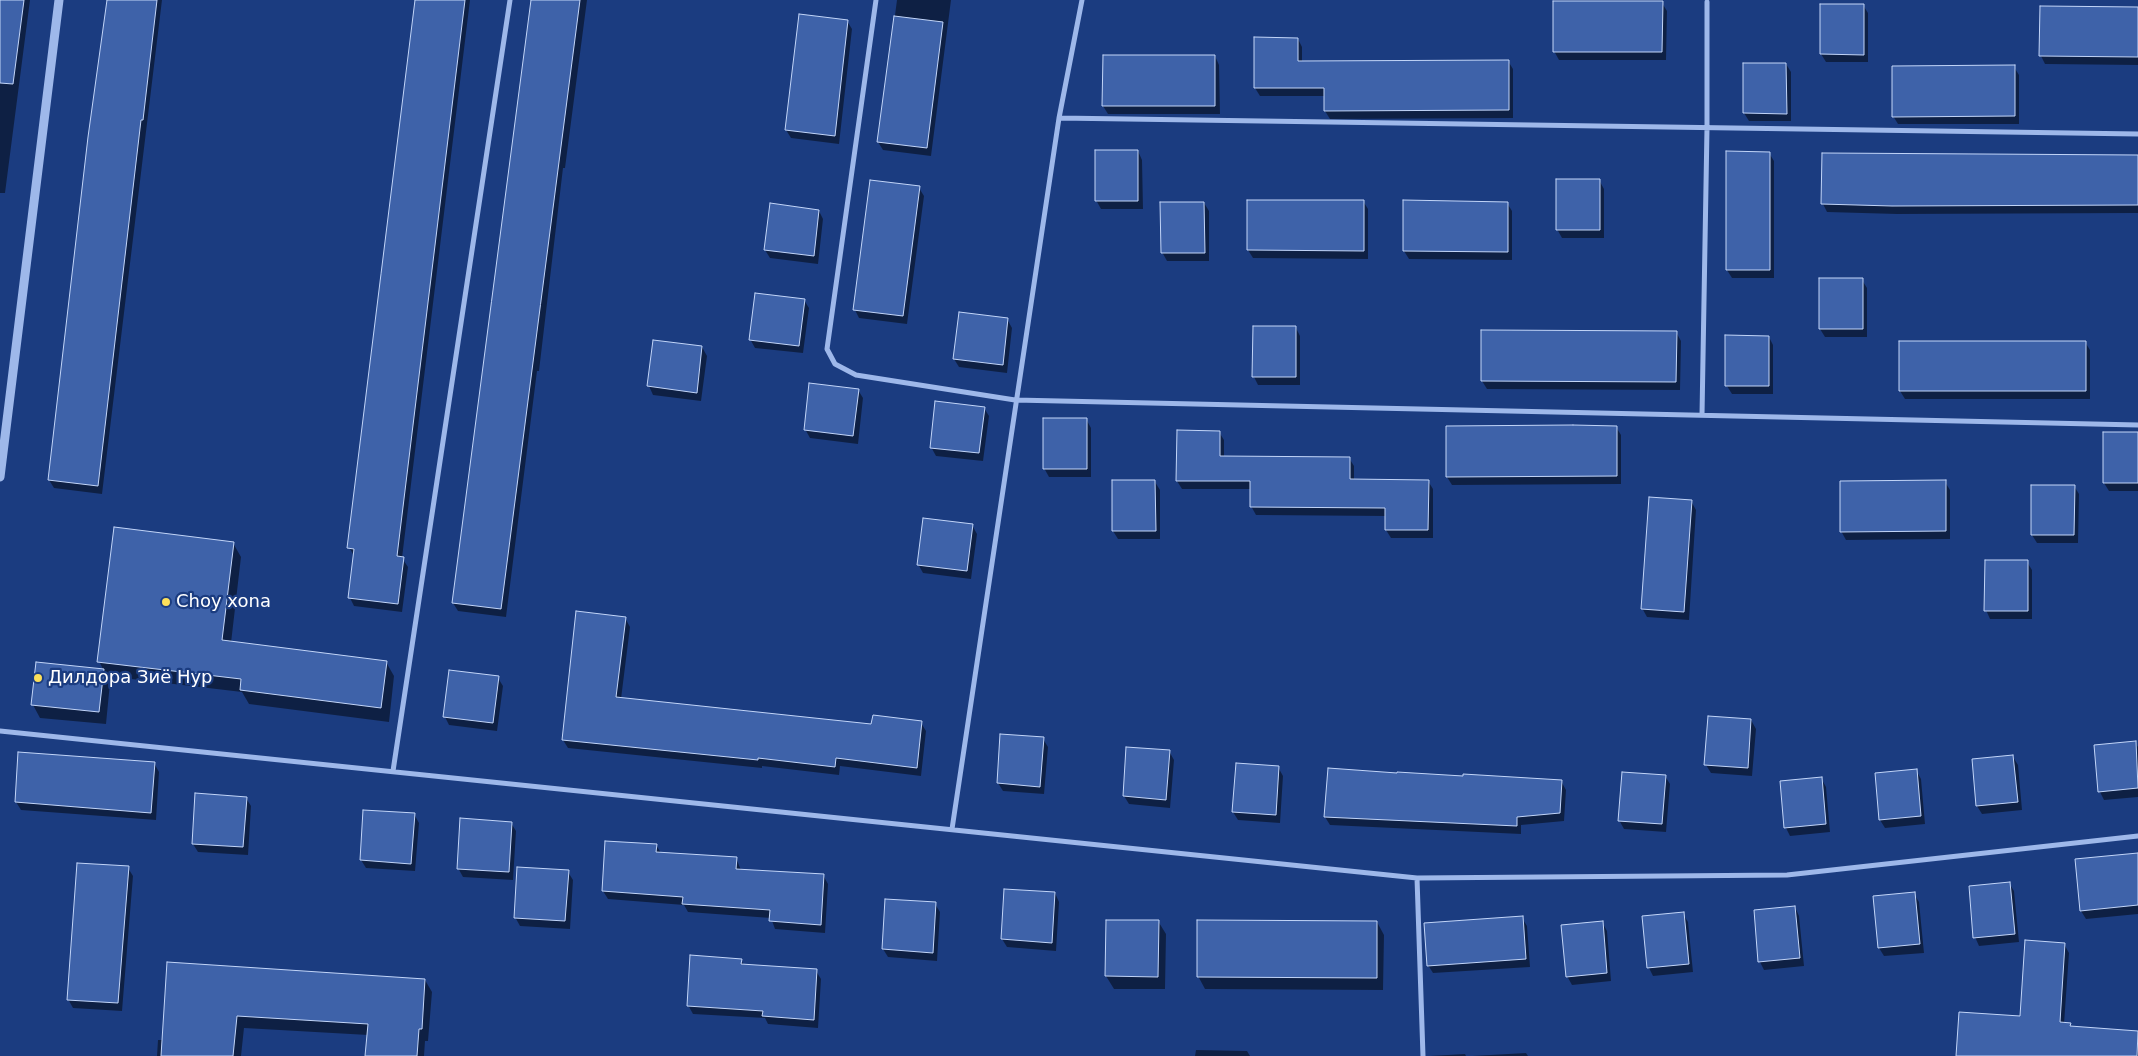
<!DOCTYPE html>
<meta charset="utf-8">
<style>
body{margin:0}
canvas{display:block;background:#1b3c80}
</style>
<canvas width="2138" height="1056"></canvas>
<script>
const c = document.querySelector('canvas').getContext('2d');
c.lineJoin = 'round';
function fillPath(path, color) {
  c.fillStyle = color;
  c.fill(path, 'evenodd');
}
function toPath(rows) {
  const path = new Path2D();
  for (const r of rows) {
    path.moveTo(r[0], r[1]);
    for (let i = 2; i < r.length; i += 2) path.lineTo(r[i], r[i + 1]);
  }
  return path;
}
function strokePath(path, color, width, dash) {
  c.strokeStyle = color;
  c.lineWidth = width;
  c.lineCap = dash ? 'butt' : 'round';
  c.setLineDash(dash || []);
  c.stroke(path);
}
function label(font, color, halo, rows, align = 'center') {
  c.font = font + ' "DejaVu Sans",sans-serif';
  c.lineWidth = 4.5;
  c.setLineDash([]);
  c.textBaseline = 'middle';
  c.strokeStyle = halo;
  c.fillStyle = color;
  for (const [text, x, y, turn = 0] of rows) {
    c.save();
    c.translate(x, y);
    c.rotate((+turn || 0) * Math.PI / 180);
    c.textAlign = isNaN(turn) ? turn : align;
    if (halo) c.strokeText(text, 0, 0);
    c.fillText(text, 0, 0);
    c.restore();
  }
}
const shadow = toPath([
 [0,0,30,0,5,193,0,193],
 [108,0,162,0,102,494,54,488,49,480],
 [416,0,470,0,402,558,408,567,402,612,354,606,350,598,354,556,349,547],
 [532,0,587,0,565,168,563,168,539,371,537,371,506,617,458,611,453,603],
 [897,0,951,0,931,156,883,150,878,142],
 [1662,3,1667,11,1666,60,1559,60,1554,51],
 [1822,5,1863,5,1868,13,1868,62,1826,62,1821,54],
 [2138,8,2138,65,2045,64,2041,56],
 [847,21,852,29,839,144,791,138,786,130],
 [1298,39,1302,47,1302,62,1508,61,1513,69,1513,118,1330,119,1325,111,1326,96,1260,96,1255,88],
 [1215,56,1219,65,1220,114,1108,114,1103,106],
 [1786,64,1791,72,1791,121,1749,121,1744,113],
 [2014,67,2019,75,2019,124,1898,124,1893,116],
 [1138,151,1142,160,1143,209,1101,209,1096,200],
 [1769,153,1774,161,1774,278,1732,278,1727,270],
 [2138,156,2138,213,1897,214,1827,212,1823,204],
 [1599,180,1604,189,1604,238,1562,238,1557,229],
 [919,188,924,196,907,324,859,318,855,310],
 [1248,201,1363,201,1368,209,1368,259,1253,258,1248,250],
 [1204,203,1209,211,1209,261,1167,261,1162,252],
 [1507,203,1512,211,1512,260,1409,259,1404,251],
 [819,211,823,219,818,264,770,258,765,250],
 [1862,280,1867,288,1867,337,1825,337,1820,329],
 [804,300,809,308,803,353,755,348,750,339],
 [1007,319,1012,328,1007,373,959,367,954,359],
 [1296,328,1300,336,1300,385,1258,385,1254,377],
 [1676,332,1681,341,1680,390,1487,389,1482,381],
 [1769,337,1773,345,1773,394,1732,394,1727,386],
 [1900,342,2085,342,2090,350,2090,399,1905,399,1900,391],
 [702,347,707,356,701,401,653,395,649,386],
 [858,390,863,398,858,444,810,438,805,429],
 [984,408,989,416,983,461,936,456,931,447],
 [1086,419,1091,428,1091,477,1049,477,1044,468],
 [1616,427,1621,435,1621,484,1452,485,1447,477],
 [1219,432,1224,440,1224,457,1349,458,1354,466,1354,480,1428,481,1433,489,1433,538,1391,538,1386,530,1386,516,1256,515,1251,506,1251,489,1182,489,1177,481],
 [2138,434,2138,491,2109,491,2104,483],
 [1155,482,1160,490,1160,539,1118,539,1113,531],
 [1945,482,1950,490,1950,539,1846,540,1841,531],
 [2032,486,2074,486,2079,494,2078,543,2037,543,2032,535],
 [1691,501,1696,510,1689,620,1647,617,1642,608],
 [972,525,977,534,971,579,923,573,918,564],
 [233,543,241,557,231,643,386,662,394,676,389,722,249,704,242,692,106,676,110,683,106,724,40,718,33,705,37,664,104,671,99,661],
 [2027,562,2032,570,2032,619,1990,619,1986,610],
 [625,618,630,627,621,699,873,726,921,723,926,731,921,776,840,766,839,775,762,766,762,768,568,748,563,740],
 [498,678,503,686,497,731,449,725,445,717],
 [1751,720,1756,729,1752,776,1711,773,1706,765],
 [1043,739,1048,747,1044,794,1003,791,998,783],
 [2135,742,2138,747,2138,797,2104,800,2100,792],
 [1127,749,1169,751,1174,760,1170,808,1129,804,1124,796],
 [2013,757,2018,765,2022,810,1982,814,1977,806,1973,761],
 [154,763,159,772,156,820,21,810,16,802],
 [1278,767,1283,776,1280,823,1238,820,1233,812],
 [1329,770,1561,781,1566,790,1564,821,1521,825,1521,834,1330,825,1325,817],
 [1916,770,1921,779,1925,824,1885,828,1880,820],
 [1665,776,1670,784,1666,832,1624,829,1619,820],
 [1821,778,1826,787,1830,832,1790,836,1786,828],
 [246,798,251,806,248,855,198,852,193,844],
 [414,814,419,823,415,871,366,868,361,860],
 [511,823,516,831,513,880,463,877,458,868],
 [656,845,661,853,736,858,741,870,823,875,828,884,825,933,775,929,771,918,688,912,684,905,608,899,603,891],
 [2138,854,2138,914,2086,919,2081,911],
 [128,868,133,876,122,1011,73,1008,68,999],
 [568,872,573,880,570,929,520,926,515,917],
 [2009,883,2014,891,2019,942,1979,946,1975,937],
 [1055,893,1059,902,1056,951,1007,947,1002,939],
 [1914,894,1919,902,1924,953,1884,956,1879,948,1875,898],
 [935,904,940,912,937,961,888,957,883,949],
 [1795,907,1799,916,1804,966,1764,970,1760,962],
 [1683,914,1688,922,1693,972,1653,976,1649,968,1644,917],
 [1522,918,1527,926,1530,967,1433,973,1428,965],
 [1107,921,1158,921,1166,934,1165,989,1114,989,1106,976],
 [1377,922,1384,935,1383,990,1205,989,1198,976],
 [1602,922,1607,931,1611,981,1572,985,1567,976],
 [2064,944,2069,953,2064,1024,2070,1024,2071,1027,2138,1032,2138,1056,1957,1056,2021,1017],
 [741,960,744,965,816,971,821,979,818,1028,768,1024,765,1018,693,1014,688,1005],
 [168,963,425,980,432,992,428,1041,425,1041,424,1056,367,1056,368,1035,244,1028,241,1056,157,1056,158,1040,163,1040],
 [1196,1050,1247,1051,1250,1056,1195,1056],
 [1526,1053,1528,1056,1472,1056],
 [1465,1054,1466,1056,1430,1056]
]);
const building = toPath([
 [0,0,24,0,13,84,0,83,0,0],
 [107,0,157,0,143,120,141,120,98,486,48,480,88,137,107,0],
 [415,0,465,0,397,556,404,557,398,604,348,598,354,549,347,548,415,0],
 [531,0,580,0,501,609,452,603,531,0],
 [1553,1,1663,1,1662,52,1553,52,1553,1],
 [1820,4,1864,4,1864,55,1820,54,1820,4],
 [2040,6,2138,7,2138,57,2039,56,2040,6],
 [799,14,848,20,835,136,785,130,799,14],
 [894,16,943,22,927,148,877,142,894,16],
 [1254,37,1298,38,1298,61,1509,60,1509,110,1324,111,1324,88,1254,88,1254,37],
 [1103,55,1215,55,1215,106,1102,106,1103,55],
 [1743,63,1786,63,1787,114,1743,113,1743,63],
 [2015,65,2015,116,1892,117,1892,66,2015,65],
 [1095,150,1138,150,1138,201,1095,201,1095,150],
 [1726,151,1770,152,1770,270,1726,270,1726,151],
 [1822,153,2138,155,2138,205,1892,206,1821,204,1822,153],
 [1556,179,1600,179,1600,230,1556,230,1556,179],
 [870,180,920,186,903,316,853,310,870,180],
 [1247,200,1364,200,1364,251,1247,250,1247,200],
 [1403,200,1508,202,1508,252,1403,251,1403,200],
 [1160,202,1204,202,1205,253,1161,253,1160,202],
 [770,203,819,210,814,256,764,250,770,203],
 [1819,278,1863,278,1863,329,1819,329,1819,278],
 [755,293,805,299,799,346,749,340,755,293],
 [959,312,1008,318,1003,365,953,359,959,312],
 [1253,326,1296,326,1296,377,1252,377,1253,326],
 [1481,330,1677,331,1676,382,1481,381,1481,330],
 [1725,335,1769,336,1769,386,1725,386,1725,335],
 [653,340,702,346,697,393,647,386,653,340],
 [1899,341,2086,341,2086,391,1899,391,1899,341],
 [809,383,859,389,853,436,804,430,809,383],
 [935,401,985,407,979,453,930,448,935,401],
 [1043,418,1087,418,1087,469,1043,469,1043,418],
 [1573,425,1617,426,1617,476,1446,477,1446,426,1573,425],
 [1177,430,1220,431,1220,456,1350,457,1350,479,1429,480,1428,530,1385,530,1385,508,1250,507,1250,481,1176,481,1177,430],
 [2103,432,2138,432,2138,483,2103,483,2103,432],
 [1112,480,1155,480,1156,531,1112,531,1112,480],
 [1946,480,1946,531,1840,532,1840,481,1946,480],
 [2031,485,2075,485,2074,535,2031,535,2031,485],
 [1649,497,1692,500,1684,612,1641,609,1649,497],
 [923,518,973,524,967,571,917,565,923,518],
 [114,527,234,542,222,640,387,661,381,708,240,690,241,679,97,662,114,527],
 [1985,560,2028,560,2028,611,1984,611,1985,560],
 [576,611,626,617,616,697,871,724,873,715,922,721,917,768,836,758,835,767,758,758,758,760,562,740,576,611],
 [36,662,104,669,99,712,31,705,36,662],
 [449,670,499,676,493,723,443,717,449,670],
 [1708,716,1751,719,1748,768,1704,765,1708,716],
 [1000,734,1044,737,1040,787,997,783,1000,734],
 [2136,741,2138,788,2098,792,2094,745,2136,741],
 [1126,747,1170,750,1166,800,1123,796,1126,747],
 [18,752,155,762,151,813,15,802,18,752],
 [2013,755,2018,802,1976,806,1972,759,2013,755],
 [1236,763,1279,766,1276,815,1232,812,1236,763],
 [1328,768,1397,773,1397,772,1463,776,1463,774,1562,780,1560,813,1517,817,1517,826,1324,817,1328,768],
 [1917,769,1921,816,1879,820,1875,773,1917,769],
 [1622,772,1666,775,1662,824,1618,821,1622,772],
 [1822,777,1826,824,1784,828,1780,781,1822,777],
 [195,793,247,797,243,847,192,844,195,793],
 [363,810,415,813,411,864,360,860,363,810],
 [460,818,512,822,509,872,457,869,460,818],
 [605,841,657,844,656,852,737,857,736,869,824,874,821,925,769,921,770,910,682,904,683,897,602,891,605,841],
 [2138,853,2138,905,2080,911,2075,859,2138,853],
 [77,863,129,866,118,1003,67,1000,77,863],
 [517,867,569,870,565,921,514,918,517,867],
 [2010,882,2015,934,1973,938,1969,886,2010,882],
 [1004,889,1055,892,1052,943,1001,939,1004,889],
 [1915,892,1920,944,1878,948,1873,896,1915,892],
 [885,899,936,902,933,953,882,949,885,899],
 [1795,906,1800,958,1758,962,1754,910,1795,906],
 [1684,912,1689,964,1647,968,1642,916,1684,912],
 [1523,916,1526,959,1427,966,1424,923,1523,916],
 [1106,920,1159,920,1158,977,1105,976,1106,920],
 [1197,920,1377,921,1377,978,1197,977,1197,920],
 [1603,921,1607,973,1566,977,1561,925,1603,921],
 [2025,940,2065,943,2060,1022,2071,1023,2070,1026,2138,1031,2137,1056,1956,1056,1959,1012,2020,1016,2025,940],
 [690,955,742,959,741,964,817,969,814,1020,762,1016,763,1011,687,1006,690,955],
 [167,962,425,979,422,1029,419,1029,417,1056,365,1056,368,1024,237,1016,233,1056,161,1056,167,962]
]);
const minor = toPath([
 [876,0,827,349,835,364,856,375,1015,400,2138,425],
 [1059,118,2138,134],
 [1702,415,1707,128,1707,2],
 [0,731,1417,878,1787,875,2138,836],
 [393,771,510,0],
 [952,829,1059,118,1082,0],
 [1417,878,1423,1056]
]);
const tertiary = toPath([
 [0,477,59,0]
]);
const markers = [
 [166,602,5,"#fcdf5a"],
 [38,678,5,"#fcdf5a"]
];
const poiNames = [
 ["Choy xona",176,602],
 ["Дилдора Зиё Нур",48,678]
];
fillPath(shadow, '#0007');
fillPath(building, '#3e62a9');
strokePath(building, '#c2d5f8', 1);
strokePath(minor, '#9eb8ea', 5);
strokePath(tertiary, '#9eb8ea', 9);
for (const [x, y, r, color] of markers) {
  const dot = new Path2D();
  dot.arc(x, y, r, 0, 2 * Math.PI);
  c.fillStyle = color;
  c.fill(dot);
  strokePath(dot, '#1b3c80', 2);
}
label('18px', '#fff', '#1b3c80', poiNames, 'left');
</script>
